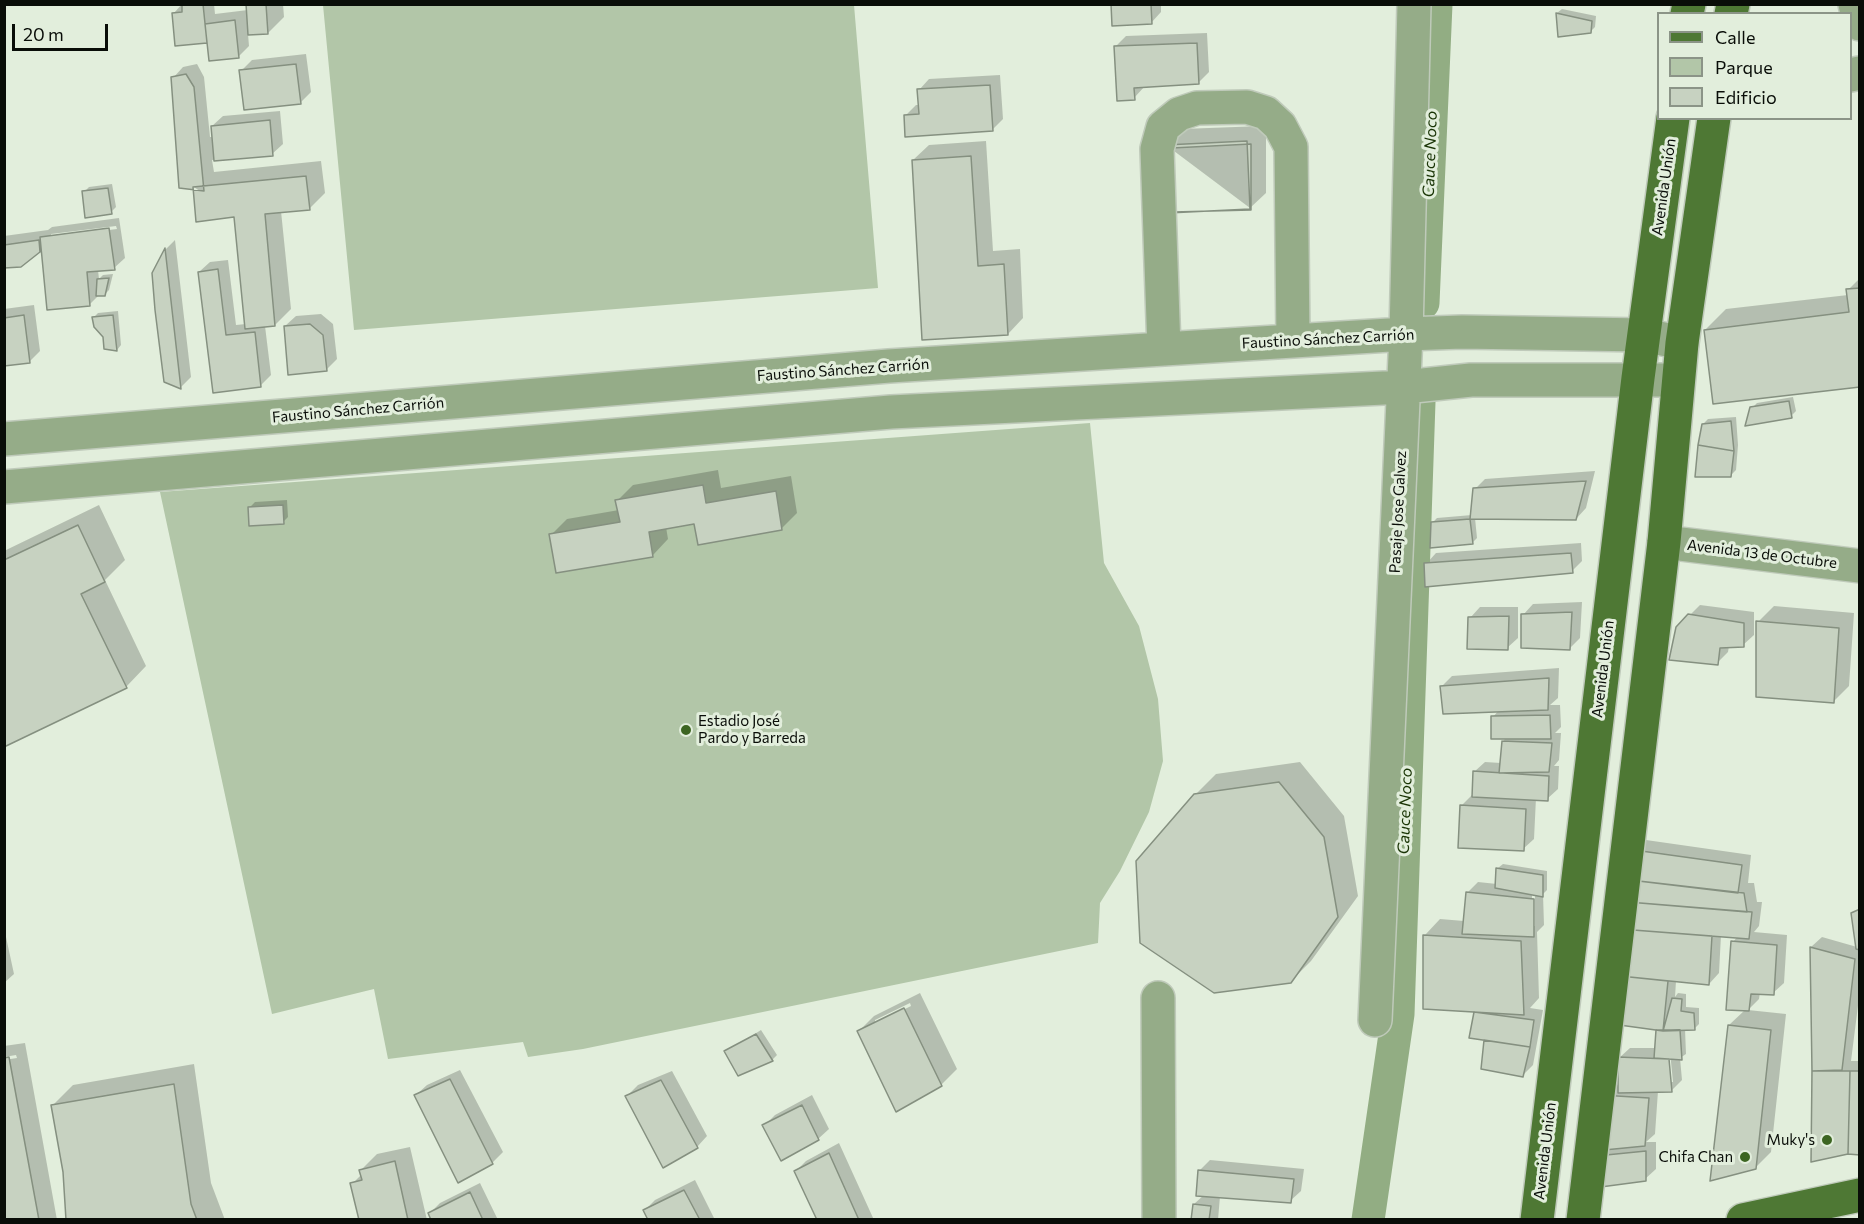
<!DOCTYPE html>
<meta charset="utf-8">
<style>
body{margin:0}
#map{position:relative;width:1864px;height:1224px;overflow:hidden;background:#e2eedc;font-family:Commissioner,sans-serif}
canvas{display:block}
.frame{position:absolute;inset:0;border:6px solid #090d08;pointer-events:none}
.legend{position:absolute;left:1657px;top:12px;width:195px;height:108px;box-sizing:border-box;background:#e2eedc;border:2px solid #8b9487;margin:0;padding:8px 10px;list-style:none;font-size:18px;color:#090d08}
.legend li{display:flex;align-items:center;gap:12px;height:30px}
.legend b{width:30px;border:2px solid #8b9487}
.scale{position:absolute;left:12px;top:24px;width:96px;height:27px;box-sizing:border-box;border:3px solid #090d08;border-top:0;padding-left:8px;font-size:18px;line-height:21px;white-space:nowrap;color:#090d08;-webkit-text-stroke:4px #e2eedc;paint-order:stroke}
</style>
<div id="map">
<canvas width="1864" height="1224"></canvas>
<div class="frame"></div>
<ul class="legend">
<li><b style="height:8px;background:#4e7834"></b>Calle</li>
<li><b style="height:16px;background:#b2c6a8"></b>Parque</li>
<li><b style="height:16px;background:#c7d2c1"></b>Edificio</li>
</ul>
<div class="scale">20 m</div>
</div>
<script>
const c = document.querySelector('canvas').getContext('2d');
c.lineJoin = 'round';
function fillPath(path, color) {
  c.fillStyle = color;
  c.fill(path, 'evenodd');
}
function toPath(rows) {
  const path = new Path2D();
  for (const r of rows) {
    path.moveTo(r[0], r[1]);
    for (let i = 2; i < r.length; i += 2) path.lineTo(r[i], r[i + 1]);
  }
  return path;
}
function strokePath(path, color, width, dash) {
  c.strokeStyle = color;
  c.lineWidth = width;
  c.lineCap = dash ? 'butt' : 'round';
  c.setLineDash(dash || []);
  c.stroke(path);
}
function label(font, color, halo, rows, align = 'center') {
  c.font = font + ' Commissioner,sans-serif';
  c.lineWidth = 6;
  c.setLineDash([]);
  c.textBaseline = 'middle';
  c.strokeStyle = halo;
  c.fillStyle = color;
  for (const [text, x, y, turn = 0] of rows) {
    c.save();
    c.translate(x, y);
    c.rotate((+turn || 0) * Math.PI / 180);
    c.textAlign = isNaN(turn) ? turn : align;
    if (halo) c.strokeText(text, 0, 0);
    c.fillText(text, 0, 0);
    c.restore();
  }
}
const green = toPath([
 [323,5,854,5,878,288,354,330],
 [1090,423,1104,563,1139,626,1158,699,1163,761,1149,812,1120,871,1100,903,1098,943,583,1049,528,1057,523,1042,388,1059,374,989,272,1014,160,492]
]);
const shadow = toPath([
 [182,4,214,4,215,14,248,10,248,4,283,4,284,17,268,33,248,34,249,46,239,56,208,41,176,44,174,13],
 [1113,4,1161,4,1161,12,1151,23],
 [1562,9,1596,16,1595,27,1590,32,1557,13],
 [1207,33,1209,72,1198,83,1145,86,1134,98,1115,47,1126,36],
 [306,54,311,92,301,102,241,71,252,60],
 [197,64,204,77,210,137,213,137,212,126,223,116,280,111,283,144,272,154,212,160,214,172,321,161,325,193,309,209,281,211,291,309,275,325,265,326,271,375,261,385,214,391,199,272,210,262,228,260,236,325,246,324,235,216,194,187,173,78,183,67],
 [1000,75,1003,119,993,129,905,116,916,105,920,105,919,90,929,79],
 [1262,126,1266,129,1266,193,1250,208,1166,145,1182,129],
 [986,141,993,251,1020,249,1023,318,1008,334,913,160,929,145],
 [112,184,116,207,111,212,84,192,89,187],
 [119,218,125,258,114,268,98,270,99,279,103,275,113,274,109,290,104,295,100,294,90,304,43,248,4,266,4,236,48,230,52,227],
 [116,226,117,229,51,237,51,234],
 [175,240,191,377,181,387,166,381,154,273,166,249],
 [1860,278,1860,386,1705,330,1726,309,1848,295,1848,290],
 [34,305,40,351,29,362,4,365,4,309],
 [118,311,121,345,117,350,93,318,98,313],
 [321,314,333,324,337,359,327,369,285,326,296,316],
 [1793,397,1796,411,1791,416,1752,408,1757,403],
 [1736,417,1738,445,1736,470,1731,475,1703,424,1708,419],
 [718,470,721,488,791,476,797,513,781,529,695,522,666,527,668,539,653,555,551,535,567,519,619,510,617,501,633,485],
 [1595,471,1586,508,1576,519,1475,518,1477,538,1472,543,1432,523,1437,518,1472,515,1475,489,1485,479],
 [287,500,288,517,283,522,250,507,255,502],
 [99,505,125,560,105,580,146,666,126,687,4,745,4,551],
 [1581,543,1582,561,1572,571,1426,564,1436,553],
 [1582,602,1580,638,1570,648,1523,615,1533,604],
 [1700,605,1754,612,1754,635,1743,645,1729,646,1728,652,1717,663,1677,628],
 [1774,606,1854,613,1849,686,1833,702,1758,622],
 [1480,607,1518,607,1518,638,1507,648,1470,618],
 [1559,668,1558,698,1550,705,1560,705,1561,727,1555,733,1561,733,1559,760,1554,766,1559,766,1558,789,1547,799,1536,798,1534,839,1523,849,1462,805,1472,795,1474,772,1485,762,1501,763,1503,741,1507,737,1493,717,1499,710,1442,686,1452,676],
 [1300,762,1344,816,1358,896,1311,961,1290,982,1195,795,1216,774],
 [1646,840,1751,855,1748,883,1754,883,1757,902,1762,902,1759,926,1754,932,1787,935,1784,983,1773,993,1760,992,1759,999,1748,1010,1786,1014,1771,1152,1755,1168,1729,1025,1745,1010,1733,942,1738,936,1721,935,1719,973,1709,984,1676,981,1675,997,1678,993,1686,994,1686,1007,1699,1008,1699,1024,1694,1029,1685,1029,1686,1054,1680,1058,1682,1080,1671,1091,1658,1091,1655,1134,1646,1142,1656,1142,1656,1169,1645,1179,1595,1186,1613,1085,1619,1085,1619,1058,1630,1048,1656,1048,1657,1029,1614,1023,1636,851],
 [1667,1052,1670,1052,1673,1082,1670,1082],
 [1503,864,1547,871,1547,890,1543,894,1544,925,1537,932,1539,998,1530,1008,1543,1010,1533,1065,1522,1076,1486,1039,1471,1036,1476,1011,1425,935,1440,919,1464,921,1468,892,1478,882,1497,884,1498,868],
 [1532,892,1535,892,1535,926,1532,926],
 [1860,908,1860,990,1851,1061,1860,1061,1860,1153,1847,1153,1812,1160,1811,947,1822,937,1857,947,1853,914],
 [6,937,14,974,4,983,4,938],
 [920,993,957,1069,941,1085,858,1032,874,1016],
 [910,1003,911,1006,875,1024,875,1020],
 [761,1030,777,1055,772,1060,739,1074,726,1052],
 [25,1043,57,1220,4,1220,4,1060,17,1058,16,1055,4,1057,4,1046],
 [194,1064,211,1183,225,1220,67,1220,64,1172,52,1106,73,1085],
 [460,1070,503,1152,492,1163,416,1095,427,1085],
 [672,1071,707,1136,697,1147,627,1096,638,1085],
 [812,1095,829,1129,818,1139,764,1126,775,1115],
 [839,1143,874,1220,819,1220,795,1172,806,1161],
 [410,1147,427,1220,360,1220,352,1184,362,1174,361,1170,377,1154],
 [1210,1160,1304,1169,1301,1191,1290,1201,1220,1196,1218,1220,1193,1220,1194,1204,1204,1195,1199,1171],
 [695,1180,715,1220,650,1220,645,1210,655,1200],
 [480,1183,498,1220,433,1220,430,1213,440,1203]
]);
const canal = toPath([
 [1423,303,1436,4],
 [1368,1220,1398,1014,1419,402]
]);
const building = toPath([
 [182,4,203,4,207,43,175,46,172,13,182,12,182,4],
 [246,4,266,4,268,34,248,35,246,4],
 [1111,4,1151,4,1152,24,1112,26,1111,4],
 [1556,13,1592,21,1591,33,1558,37,1556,13],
 [235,20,239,58,209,61,205,24,235,20],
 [1197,43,1199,84,1134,88,1135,100,1117,101,1114,46,1197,43],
 [296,64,301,104,244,110,239,70,296,64],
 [186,74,194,87,204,191,179,188,171,77,186,74],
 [990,85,993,131,905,137,904,115,919,114,917,89,990,85],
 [270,120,273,156,214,161,211,126,270,120],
 [1247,141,1250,209,1168,213,1165,145,1247,141],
 [1251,144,1251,210,1173,212,1172,148,1251,144],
 [971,156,978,266,1004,264,1008,335,922,340,912,160,971,156],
 [306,176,310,210,265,214,275,326,245,329,234,217,196,222,193,187,306,176],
 [108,188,112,214,85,218,82,191,108,188],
 [109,228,115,270,87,272,90,306,47,310,40,237,109,228],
 [39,240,40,252,21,267,4,268,4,245,39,240],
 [165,248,181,389,164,382,155,310,152,273,165,248],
 [218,269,226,335,255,332,261,387,213,393,198,272,218,269],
 [109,278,105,296,96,296,97,279,109,278],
 [1860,288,1860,387,1713,404,1704,330,1849,312,1846,289,1860,288],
 [24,315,30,363,4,366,4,318,24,315],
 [113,315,117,351,104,349,103,337,94,327,92,317,113,315],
 [310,324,323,335,327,371,288,375,284,326,310,324],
 [1789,401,1792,418,1745,426,1750,407,1789,401],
 [1731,421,1734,451,1698,445,1702,424,1731,421],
 [1698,445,1734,451,1731,477,1695,477,1698,445],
 [1586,481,1576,520,1470,519,1473,488,1586,481],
 [703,485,706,503,776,491,782,530,698,545,694,524,649,532,653,557,556,573,549,534,620,522,615,500,703,485],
 [283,505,284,524,249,526,248,507,283,505],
 [1470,519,1473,544,1430,548,1431,522,1470,519],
 [78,525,105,582,81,594,127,688,4,747,4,560,78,525],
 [1571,553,1573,573,1425,587,1424,563,1571,553],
 [1572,612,1570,650,1521,648,1521,614,1572,612],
 [1688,614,1744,623,1744,647,1720,648,1718,665,1669,660,1676,627,1688,614],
 [1509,616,1508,650,1467,649,1468,617,1509,616],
 [1756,621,1839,628,1834,703,1756,697,1756,621],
 [1549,678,1548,710,1443,714,1440,686,1549,678],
 [1550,715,1551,739,1491,739,1491,716,1550,715],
 [1502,741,1552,743,1549,772,1499,773,1502,741],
 [1473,771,1549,776,1548,801,1472,797,1473,771],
 [1279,782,1324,837,1338,917,1291,983,1214,993,1140,943,1136,861,1194,794,1279,782],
 [1460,805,1526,809,1524,851,1458,848,1460,805],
 [1634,850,1742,865,1738,893,1630,880,1634,850],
 [1496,868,1543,875,1543,897,1495,888,1496,868],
 [1630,880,1744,893,1747,912,1628,902,1630,880],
 [1466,892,1534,899,1534,937,1462,934,1466,892],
 [1628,902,1752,912,1749,939,1620,929,1628,902],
 [1860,909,1860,950,1856,949,1851,913,1860,909],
 [1620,929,1712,936,1709,985,1620,976,1620,929],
 [1423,935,1521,941,1524,1015,1423,1009,1423,935],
 [1731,941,1777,945,1774,995,1751,994,1749,1011,1726,1010,1731,941],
 [1810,947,1855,959,1842,1070,1812,1071,1810,947],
 [1620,976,1668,981,1663,1031,1612,1024,1620,976],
 [1672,998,1682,999,1681,1011,1694,1013,1695,1030,1663,1031,1672,998],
 [904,1008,942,1086,896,1112,857,1031,904,1008],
 [1474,1012,1534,1020,1530,1047,1469,1038,1474,1012],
 [1728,1025,1771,1030,1756,1169,1710,1181,1728,1025],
 [1656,1030,1680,1030,1682,1060,1654,1058,1656,1030],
 [756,1034,773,1061,738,1076,724,1051,756,1034],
 [1484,1040,1530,1047,1523,1077,1481,1069,1484,1040],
 [9,1057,39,1220,4,1220,4,1058,9,1057],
 [1618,1057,1669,1059,1672,1092,1618,1093,1618,1057],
 [1812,1071,1850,1071,1848,1154,1811,1162,1812,1071],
 [1850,1071,1860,1071,1860,1155,1848,1154,1850,1071],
 [450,1079,493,1164,458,1183,414,1095,450,1079],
 [661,1080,698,1148,663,1168,625,1096,661,1080],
 [174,1084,191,1204,197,1220,66,1220,63,1172,51,1105,174,1084],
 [1601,1095,1649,1098,1645,1146,1594,1151,1601,1095],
 [802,1105,819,1140,781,1161,762,1125,802,1105],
 [1646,1151,1646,1181,1593,1188,1596,1156,1646,1151],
 [829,1153,859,1220,817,1220,794,1171,829,1153],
 [395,1161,408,1220,359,1220,350,1183,362,1180,359,1170,395,1161],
 [1198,1170,1294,1179,1291,1203,1196,1196,1198,1170],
 [684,1190,700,1220,648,1220,643,1210,684,1190],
 [470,1192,483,1220,431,1220,428,1213,470,1192],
 [1193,1204,1211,1206,1209,1220,1191,1220,1193,1204]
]);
const minor = toPath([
 [1855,4,1860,24],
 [1850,75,1860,73],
 [1164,349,1157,149,1163,127,1179,114,1197,108,1247,107,1266,113,1280,126,1291,147,1293,341],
 [4,439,889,366,1406,334,1462,332,1644,335,1682,343],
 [4,487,891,412,1404,387,1471,380,1678,380],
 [1664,542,1860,566],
 [1158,998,1159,1220],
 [1375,1020,1406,334,1414,4]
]);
const major = toPath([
 [1687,14,1689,4],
 [1731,14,1733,4],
 [1537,1220,1638,378,1673,118],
 [1583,1220,1664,542,1682,343,1714,118],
 [1743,1220,1860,1195]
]);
const markers = [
 [686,730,6,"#3c6521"],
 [1827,1140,6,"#3c6521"],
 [1745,1157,6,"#3c6521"]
];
const streetNames = [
 ["Avenida Unión",1664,187,-82],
 ["Faustino Sánchez Carrión",1328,339,-3],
 ["Faustino Sánchez Carrión",843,370,-4],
 ["Faustino Sánchez Carrión",358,410,-5],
 ["Pasaje Jose Galvez",1398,512,-87],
 ["Avenida 13 de Octubre",1762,554,7],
 ["Avenida Unión",1603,669,-83],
 ["Avenida Unión",1545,1151,-83]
];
const poiNames = [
 ["Estadio José",698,721,"left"],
 ["Pardo y Barreda",698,738,"left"],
 ["Muky's",1815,1140],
 ["Chifa Chan",1733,1157]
];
const waterNames = [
 ["Cauce Noco",1430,154,-88],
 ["Cauce Noco",1405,811,-88]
];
fillPath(green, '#b2c6a8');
fillPath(shadow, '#0003');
strokePath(canal, '#92ad83', 33);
fillPath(building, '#c7d2c1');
strokePath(building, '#859080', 1.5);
strokePath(minor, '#bfcaba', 36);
strokePath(major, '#bfcaba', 36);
strokePath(minor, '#95ac88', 33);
strokePath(major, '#4e7834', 33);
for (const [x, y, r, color] of markers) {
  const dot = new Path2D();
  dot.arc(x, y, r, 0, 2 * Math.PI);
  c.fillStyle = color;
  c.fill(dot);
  strokePath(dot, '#e2eedc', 2);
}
label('15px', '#090d08', '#e2eedc', streetNames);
label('15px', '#090d08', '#e2eedc', poiNames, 'right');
label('italic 16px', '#193405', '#e2eedc', waterNames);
</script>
